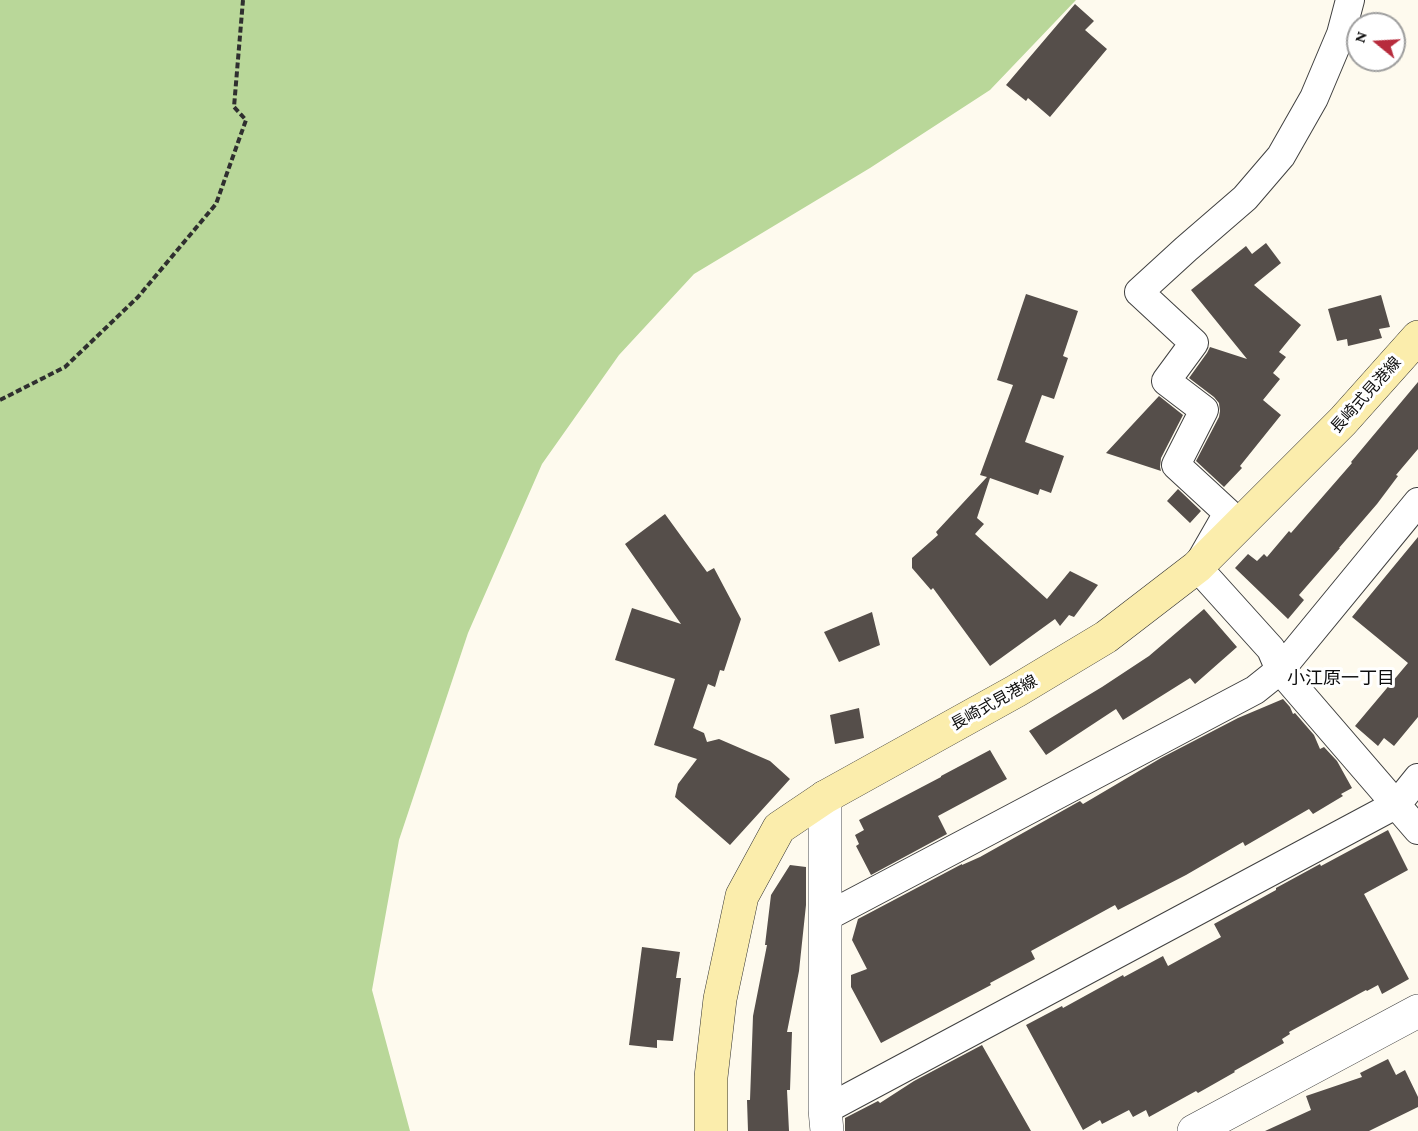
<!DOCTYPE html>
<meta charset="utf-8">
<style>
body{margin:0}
#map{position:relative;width:1418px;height:1131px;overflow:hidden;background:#fefaee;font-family:"Crimson Pro",serif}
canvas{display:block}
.north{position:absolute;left:1346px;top:12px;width:60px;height:60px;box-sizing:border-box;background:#fff;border:2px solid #9e9e9e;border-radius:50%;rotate:288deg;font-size:16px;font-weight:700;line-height:24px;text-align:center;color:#0d0d0d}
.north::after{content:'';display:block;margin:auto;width:21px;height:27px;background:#b72b3c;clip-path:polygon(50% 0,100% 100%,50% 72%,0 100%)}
</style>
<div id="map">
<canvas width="1418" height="1131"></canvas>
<div class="north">N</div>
</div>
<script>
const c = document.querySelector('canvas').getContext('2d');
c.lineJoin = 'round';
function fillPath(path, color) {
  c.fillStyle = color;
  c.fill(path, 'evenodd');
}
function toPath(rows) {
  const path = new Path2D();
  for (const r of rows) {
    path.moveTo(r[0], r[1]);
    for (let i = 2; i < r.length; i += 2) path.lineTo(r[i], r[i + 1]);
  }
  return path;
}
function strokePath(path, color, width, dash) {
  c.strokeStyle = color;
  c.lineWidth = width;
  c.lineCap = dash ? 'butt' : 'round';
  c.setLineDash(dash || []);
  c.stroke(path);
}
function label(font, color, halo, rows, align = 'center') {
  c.font = font + ' "Crimson Pro","Noto Sans JP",serif';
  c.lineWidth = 6;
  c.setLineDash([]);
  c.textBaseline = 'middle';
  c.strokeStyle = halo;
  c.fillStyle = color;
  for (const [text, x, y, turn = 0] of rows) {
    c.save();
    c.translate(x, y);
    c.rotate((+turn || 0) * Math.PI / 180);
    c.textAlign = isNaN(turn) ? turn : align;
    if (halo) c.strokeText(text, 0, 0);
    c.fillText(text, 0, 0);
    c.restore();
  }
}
const forest = toPath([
 [0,0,1076,0,990,90,870,168,694,274,619,355,542,464,468,633,399,840,372,990,410,1131,0,1131]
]);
const building = toPath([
 [1075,4,1094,21,1085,30,1107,49,1050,117,1028,98,1026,101,1006,85],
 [1266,243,1281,263,1254,285,1301,325,1279,352,1286,357,1273,373,1280,379,1263,400,1281,415,1240,466,1242,468,1224,487,1196,461,1219,417,1220,411,1219,403,1214,397,1189,378,1207,353,1210,347,1247,359,1191,290,1246,246,1252,254],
 [1026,294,1078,311,1063,356,1068,358,1054,399,1042,395,1025,442,1064,456,1051,493,1040,489,1038,495,990,478,977,518,984,524,975,534,1047,599,1070,571,1098,585,1074,617,1069,615,1060,626,1055,619,990,666,933,588,931,590,912,568,912,558,938,535,936,532,987,477,980,475,1013,385,997,380],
 [1381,295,1390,327,1379,329,1382,338,1348,346,1347,339,1337,341,1328,309],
 [1418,382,1418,449,1396,475,1398,476,1377,504,1339,548,1340,548,1299,595,1304,600,1288,619,1235,568,1248,554,1257,561,1264,554,1267,557,1289,531,1291,533,1352,463,1351,462],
 [1159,396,1183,415,1161,458,1160,467,1161,471,1106,453],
 [1178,489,1201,511,1190,523,1167,501],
 [665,514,707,572,714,568,741,619,724,671,720,670,715,687,708,684,693,728,704,733,707,742,719,739,770,761,790,779,730,845,675,797,678,784,697,759,654,745,675,679,615,660,632,608,681,624,625,544],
 [1418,537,1418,717,1394,746,1384,738,1378,746,1355,726,1408,663,1352,617],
 [1204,609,1237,647,1195,684,1190,678,1123,720,1116,709,1046,755,1029,731,1102,687,1149,656],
 [872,612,880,645,839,662,824,632],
 [1283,699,1290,707,1293,714,1295,713,1314,735,1320,749,1324,747,1337,761,1352,788,1341,794,1343,796,1313,814,1309,809,1245,846,1243,842,1186,875,1118,910,1115,905,1031,951,1035,959,990,983,991,985,881,1043,851,987,851,975,867,969,852,940,858,919,962,864,962,865,980,857,1080,801,1083,804,1161,758,1238,718],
 [859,708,864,738,835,744,830,715],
 [990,750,1007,779,938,816,947,834,871,875,856,846,859,844,855,835,864,830,859,820,941,777,941,776],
 [1388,830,1408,870,1364,894,1409,979,1382,994,1378,985,1367,991,1366,990,1289,1032,1290,1034,1282,1039,1284,1043,1234,1071,1235,1072,1198,1093,1196,1091,1149,1117,1146,1110,1133,1117,1129,1110,1102,1124,1100,1120,1083,1130,1026,1025,1062,1006,1063,1008,1123,975,1124,977,1163,956,1168,966,1221,937,1214,924,1276,890,1276,888,1320,864,1321,866],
 [790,865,806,867,806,905,799,971,787,1032,792,1032,790,1090,787,1090,789,1131,748,1131,747,1100,750,1100,753,1016,767,945,765,945,771,895],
 [642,947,680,952,676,978,681,978,673,1041,657,1040,657,1048,629,1045],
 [982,1045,1031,1131,845,1131,845,1118,878,1101,880,1103,914,1081],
 [1388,1059,1396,1075,1405,1070,1418,1097,1418,1107,1369,1131,1265,1131,1311,1110,1306,1096,1362,1077,1360,1073]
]);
const path = toPath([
 [0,400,65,367,138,297,216,204,246,120,234,107,243,0]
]);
const minor = toPath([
 [1350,0,1341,34,1314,98,1281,156,1245,198,1186,249,1139,292,1194,343,1166,381,1204,410,1176,465,1228,513,1197,567,1271,649,1280,670,1418,830],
 [824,918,1255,690,1280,670,1418,502],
 [825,1110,1397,804,1418,778]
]);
const tertiary = toPath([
 [825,797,825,1110,827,1131],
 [1194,1131,1418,1011]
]);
const secondary = toPath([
 [711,1131,711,1077,720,999,742,896,779,828,825,797,1016,691,1106,637,1197,567,1343,421,1418,337]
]);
const streetNames = [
 ["長崎式見港線",1366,395,-48],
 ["長崎式見港線",994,703,-29]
];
const neighbourhoodNames = [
 ["小江原一丁目",1341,678]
];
fillPath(forest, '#b9d799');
fillPath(building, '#554e4a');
strokePath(minor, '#404040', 30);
strokePath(tertiary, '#404040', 34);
strokePath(secondary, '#2f2f2f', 34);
strokePath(path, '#2f2f2f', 4, [6, 3]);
strokePath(minor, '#fff', 28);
strokePath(tertiary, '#fff', 33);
strokePath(secondary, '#fbedac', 33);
label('16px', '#0d0d0d', '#fff', streetNames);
label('18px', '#0d0d0d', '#fff', neighbourhoodNames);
</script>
